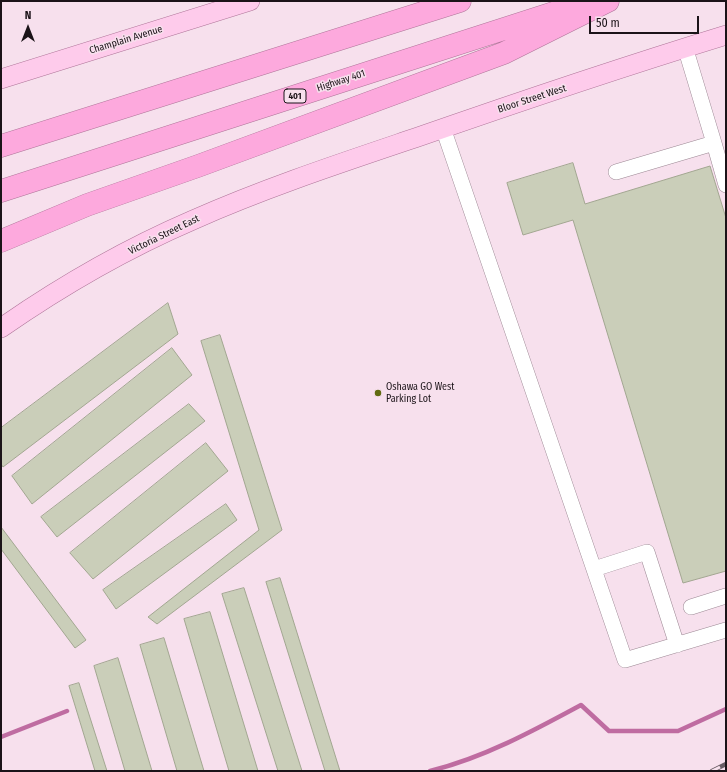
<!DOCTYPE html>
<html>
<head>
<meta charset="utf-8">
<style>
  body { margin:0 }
  #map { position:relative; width:727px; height:772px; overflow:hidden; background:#f7e0ed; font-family:"Fira Sans Condensed",sans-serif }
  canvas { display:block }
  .frame { position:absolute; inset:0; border:2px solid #1b1318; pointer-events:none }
  .north { position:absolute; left:8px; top:8px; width:40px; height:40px; -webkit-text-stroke:3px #f7e0ed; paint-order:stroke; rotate:0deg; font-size:11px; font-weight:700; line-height:16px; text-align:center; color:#1b1318 }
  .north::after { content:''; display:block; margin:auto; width:14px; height:18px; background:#1b1318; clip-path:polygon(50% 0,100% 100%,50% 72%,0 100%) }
  .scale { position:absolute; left:589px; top:16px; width:110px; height:18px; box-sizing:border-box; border:2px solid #1b1318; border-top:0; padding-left:5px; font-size:12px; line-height:14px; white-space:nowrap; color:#1b1318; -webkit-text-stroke:3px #f7e0ed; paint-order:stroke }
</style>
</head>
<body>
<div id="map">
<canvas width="727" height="772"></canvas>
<div class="frame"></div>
<div class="north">N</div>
<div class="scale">50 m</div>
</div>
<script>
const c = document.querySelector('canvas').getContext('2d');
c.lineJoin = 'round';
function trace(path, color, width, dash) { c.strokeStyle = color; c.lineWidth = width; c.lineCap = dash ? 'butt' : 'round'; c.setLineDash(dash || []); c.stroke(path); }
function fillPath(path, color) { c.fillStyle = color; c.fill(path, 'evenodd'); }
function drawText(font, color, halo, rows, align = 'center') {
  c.font = font + ' "Fira Sans Condensed",sans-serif'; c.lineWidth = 3; c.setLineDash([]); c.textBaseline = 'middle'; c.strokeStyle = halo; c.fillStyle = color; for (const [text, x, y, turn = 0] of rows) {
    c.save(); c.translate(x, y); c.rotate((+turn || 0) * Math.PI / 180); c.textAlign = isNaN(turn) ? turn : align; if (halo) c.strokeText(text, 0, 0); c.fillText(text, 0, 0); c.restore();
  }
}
const stream = new Path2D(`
  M 1,737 L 67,711
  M 430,771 C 483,758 533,731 581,705 L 609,731 L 678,731 L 726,709`);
const building = new Path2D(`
  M 573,163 L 585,204 L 710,166 L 726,218 L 726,571 L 683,583 L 573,220 L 523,235 L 507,183 Z
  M 168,303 L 178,334 L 3,467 L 1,464 L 1,428 Z
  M 220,335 L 282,530 L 157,624 L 148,617 L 259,530 L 201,341 Z
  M 172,348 L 192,375 L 32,504 L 12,476 Z
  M 189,404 L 205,421 L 57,537 L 41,517 Z
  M 206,443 L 228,471 L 93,579 L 70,553 Z
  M 226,504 L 237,520 L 116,609 L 103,590 Z
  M 1,527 L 86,640 L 75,648 L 1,549 Z
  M 280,578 L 340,771 L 325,771 L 266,582 Z
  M 244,588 L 302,771 L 278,771 L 222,594 Z
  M 210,612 L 258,771 L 229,771 L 184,619 Z
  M 164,638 L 204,771 L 177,771 L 140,645 Z
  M 118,658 L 152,771 L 125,771 L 94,666 Z
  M 79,683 L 107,771 L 95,771 L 69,686 Z`);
const minor = new Path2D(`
  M 443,128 L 625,660 L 726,630
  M 714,143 L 726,185
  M 616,172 L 714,143 L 685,47
  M 594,569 L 647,552 L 677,645
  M 691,607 L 726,596`);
const major = new Path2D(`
  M 1,79 L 250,1
  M 1,328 C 60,287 128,248 193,220 C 265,188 341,163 415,138 C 518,102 622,67 726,35`);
const highway = new Path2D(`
  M 1,146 L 460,1
  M 1,191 L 575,6
  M 1,241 L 87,205 L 198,166 L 504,53 L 608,1`);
const rail = new Path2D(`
  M 712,771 L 726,764`);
const markers = [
  [378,393,4,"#616b11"]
];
const shields = [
  [295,96,22]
];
const shieldNames = [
  ["401",295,96]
];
const streetNames = [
  ["Champlain Avenue",126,40,-17],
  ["Highway 401",341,81,-18],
  ["Bloor Street West",532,99,-18],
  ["Victoria Street East",164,235,-26]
];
const poiNames = [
  ["Oshawa GO West",386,387],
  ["Parking Lot",386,399]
];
trace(stream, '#bf6ca1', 4.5);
fillPath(building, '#caceb9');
trace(building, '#a2a691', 1);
trace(minor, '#9c8894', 16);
trace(major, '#ae7498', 20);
trace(highway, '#ae7498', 23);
trace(minor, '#fff', 15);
trace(major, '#fecbeb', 19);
trace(highway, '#fda9dd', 22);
trace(rail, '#695c64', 4.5);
trace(rail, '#f7e0ed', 3, [9]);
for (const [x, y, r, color] of markers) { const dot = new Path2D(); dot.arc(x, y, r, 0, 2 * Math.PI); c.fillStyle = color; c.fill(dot); trace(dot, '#f7e0ed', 1.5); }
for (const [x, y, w] of shields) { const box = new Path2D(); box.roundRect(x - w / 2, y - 7, w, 14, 3); c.fillStyle = '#f7e0ed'; c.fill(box); trace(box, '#1b1318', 1); }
drawText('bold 9px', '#1b1318', null, shieldNames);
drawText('10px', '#1b1318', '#f7e0ed', streetNames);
drawText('10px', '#1b1318', '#f7e0ed', poiNames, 'left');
</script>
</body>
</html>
